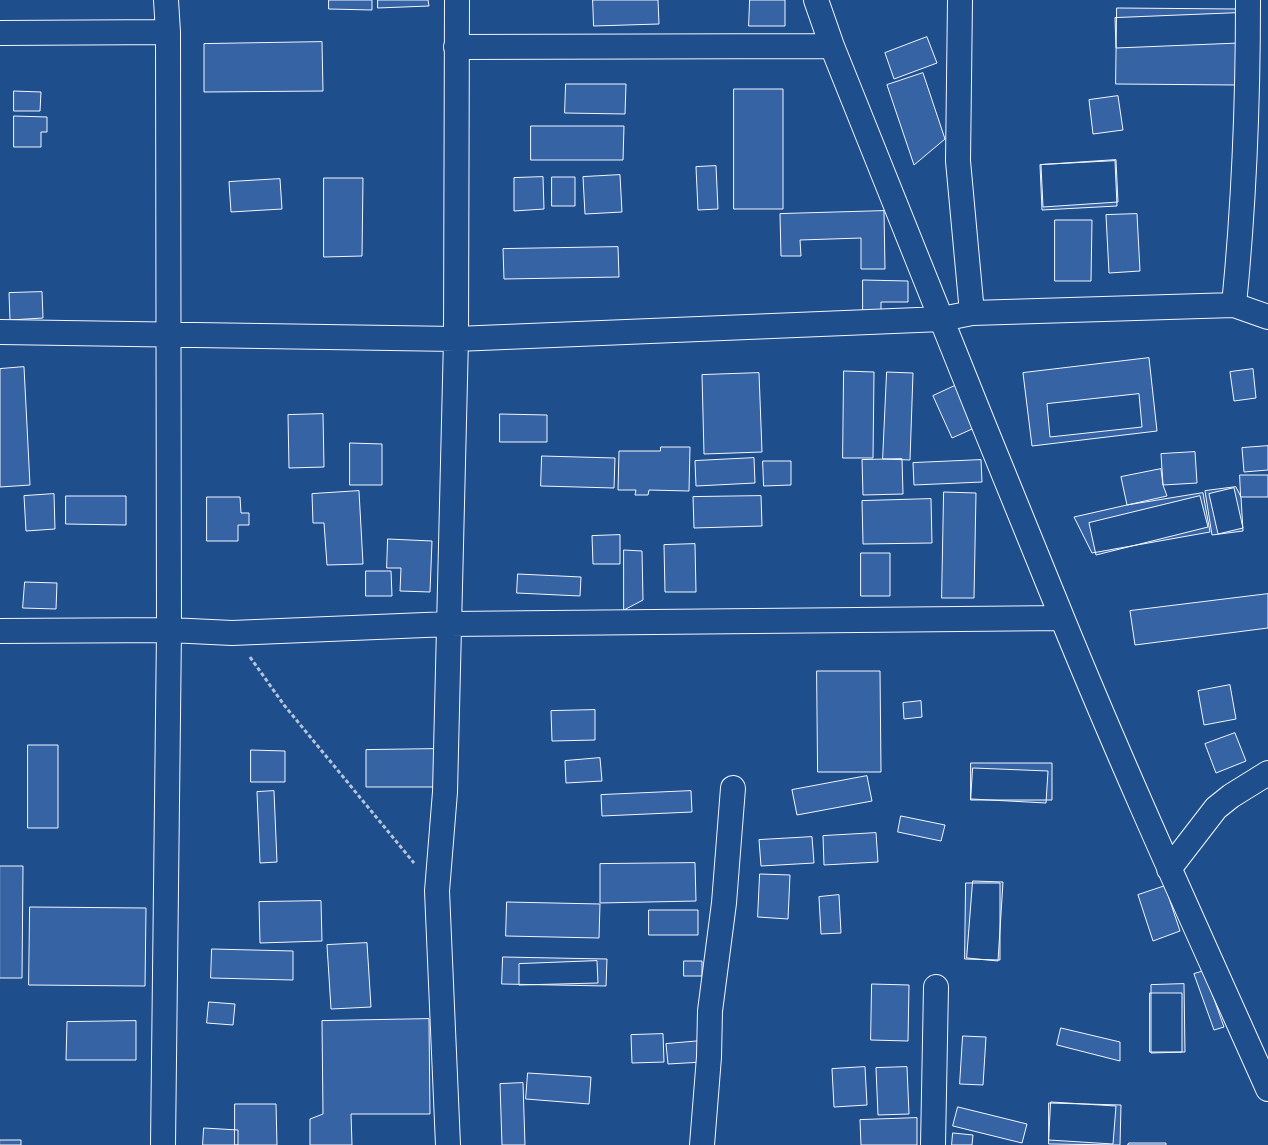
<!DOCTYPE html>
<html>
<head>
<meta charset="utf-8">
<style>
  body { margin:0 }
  canvas { display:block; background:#1f4e8c }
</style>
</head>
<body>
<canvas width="1268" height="1145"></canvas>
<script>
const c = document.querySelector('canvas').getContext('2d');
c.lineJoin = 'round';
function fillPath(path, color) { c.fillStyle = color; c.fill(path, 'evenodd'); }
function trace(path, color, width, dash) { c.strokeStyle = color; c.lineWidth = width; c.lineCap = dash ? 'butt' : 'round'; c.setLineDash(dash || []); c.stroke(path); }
const building = new Path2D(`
  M 329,0 L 372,0 L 372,10 L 329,9 Z
  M 378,0 L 428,0 L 429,6 L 378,8 Z
  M 593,0 L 658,0 L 659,24 L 594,26 Z
  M 750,0 L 785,0 L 785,26 L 749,26 Z
  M 1117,8 L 1238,9 L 1237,85 L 1116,84 Z
  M 1238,13 L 1239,43 L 1116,48 L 1115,18 Z
  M 927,37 L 937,63 L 894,79 L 885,53 Z
  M 322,42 L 323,91 L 204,92 L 204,44 Z
  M 923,73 L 945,139 L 914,165 L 887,85 Z
  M 566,84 L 626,84 L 625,114 L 565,113 Z
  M 734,89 L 783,89 L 783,209 L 734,209 Z
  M 14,91 L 41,92 L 40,111 L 14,111 Z
  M 1118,96 L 1123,130 L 1093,134 L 1089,100 Z
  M 14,116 L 47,117 L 47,132 L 41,132 L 41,147 L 14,147 Z
  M 531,126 L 624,126 L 623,160 L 531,160 Z
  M 1116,160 L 1118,202 L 1043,207 L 1041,165 Z
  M 1115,161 L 1117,206 L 1042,210 L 1040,165 Z
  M 716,166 L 718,209 L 698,210 L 696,167 Z
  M 620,175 L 622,212 L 585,214 L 583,177 Z
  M 543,177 L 544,209 L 514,211 L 514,178 Z
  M 552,177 L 575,177 L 575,206 L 552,206 Z
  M 324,178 L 363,178 L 362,256 L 324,257 Z
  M 280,179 L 282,209 L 231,212 L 229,182 Z
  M 884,211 L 885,269 L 861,269 L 861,238 L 800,240 L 801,256 L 781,256 L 780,214 Z
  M 1137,214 L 1140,271 L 1109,273 L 1106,215 Z
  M 1055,220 L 1092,220 L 1091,281 L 1055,281 Z
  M 618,247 L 619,277 L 504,279 L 503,249 Z
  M 863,280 L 908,281 L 908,302 L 881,302 L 881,317 L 863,317 Z
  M 42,292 L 43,318 L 10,320 L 9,293 Z
  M 1149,358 L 1157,431 L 1032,446 L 1023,373 Z
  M 24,367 L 30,485 L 0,487 L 0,369 Z
  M 1253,369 L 1256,398 L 1234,401 L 1230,372 Z
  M 844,371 L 874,372 L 873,458 L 843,458 Z
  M 887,372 L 913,373 L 910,460 L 883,459 Z
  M 759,373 L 762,452 L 704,454 L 702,375 Z
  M 961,383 L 981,425 L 952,438 L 933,396 Z
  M 1139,394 L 1142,427 L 1050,437 L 1047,404 Z
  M 323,414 L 324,467 L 289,468 L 288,415 Z
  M 500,414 L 547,415 L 547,442 L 500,442 Z
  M 350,443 L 382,444 L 382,485 L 350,485 Z
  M 1268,446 L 1268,470 L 1244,472 L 1242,448 Z
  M 661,447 L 690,447 L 689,491 L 649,490 L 648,495 L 635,495 L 636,490 L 618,490 L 619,451 L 660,451 Z
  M 1195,452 L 1197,483 L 1163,485 L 1161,454 Z
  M 542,456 L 615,458 L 614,488 L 541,486 Z
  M 754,458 L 755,483 L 696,486 L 695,461 Z
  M 902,459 L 903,494 L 863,495 L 862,460 Z
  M 981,460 L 982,482 L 914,485 L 913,463 Z
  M 763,461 L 791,461 L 791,485 L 764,486 Z
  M 1161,469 L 1163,485 L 1167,496 L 1127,505 L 1121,477 Z
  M 1240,475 L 1268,475 L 1268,497 L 1241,497 Z
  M 1236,487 L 1241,497 L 1243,531 L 1212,535 L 1205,491 Z
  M 1234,488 L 1243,528 L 1218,534 L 1209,494 Z
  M 359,491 L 363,564 L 327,565 L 324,523 L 313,523 L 312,494 Z
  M 944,492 L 976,493 L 974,598 L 942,598 Z
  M 1203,493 L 1210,532 L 1092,553 L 1074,517 L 1127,505 Z
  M 54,494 L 55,529 L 26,531 L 24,496 Z
  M 66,496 L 126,496 L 126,525 L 66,524 Z
  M 761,496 L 762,526 L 694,528 L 693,497 Z
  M 1200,496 L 1208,527 L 1096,555 L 1089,523 Z
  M 207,497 L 240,497 L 241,513 L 249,513 L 249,525 L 238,525 L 238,541 L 207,541 Z
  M 931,499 L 932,543 L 863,544 L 862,501 Z
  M 620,535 L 620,564 L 593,564 L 592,536 Z
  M 388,539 L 432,541 L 430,592 L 400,591 L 401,568 L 387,568 Z
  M 695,544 L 696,592 L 665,592 L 664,545 Z
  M 624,550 L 642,551 L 643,600 L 624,610 Z
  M 861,553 L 890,553 L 890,596 L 861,596 Z
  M 366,571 L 391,571 L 392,596 L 366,596 Z
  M 518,574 L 581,577 L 580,596 L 517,593 Z
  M 25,582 L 57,583 L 56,609 L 23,608 Z
  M 1268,594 L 1268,628 L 1135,645 L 1130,611 Z
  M 817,671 L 880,671 L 881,772 L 818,772 Z
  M 1230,685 L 1236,719 L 1204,725 L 1198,691 Z
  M 921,701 L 922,717 L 904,719 L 903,703 Z
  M 595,710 L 595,740 L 552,741 L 551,711 Z
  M 1235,733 L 1246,761 L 1216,773 L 1205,744 Z
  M 28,745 L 58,745 L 58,828 L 28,828 Z
  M 437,749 L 437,787 L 366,787 L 366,750 Z
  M 251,750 L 285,751 L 285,782 L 251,782 Z
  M 600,758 L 602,781 L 566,783 L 565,761 Z
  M 971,763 L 1052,763 L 1052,800 L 971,800 Z
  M 973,768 L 1048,771 L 1046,803 L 971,799 Z
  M 867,776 L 872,801 L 797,815 L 792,790 Z
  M 274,791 L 277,862 L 260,863 L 257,792 Z
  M 691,791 L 692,812 L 602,816 L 601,795 Z
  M 901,816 L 945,825 L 941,841 L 898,832 Z
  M 876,833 L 878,862 L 824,865 L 823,836 Z
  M 812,837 L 814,863 L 761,866 L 759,840 Z
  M 695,863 L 696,901 L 600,903 L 600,864 Z
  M 0,866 L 23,866 L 22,978 L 0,978 Z
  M 760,874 L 790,875 L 788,919 L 758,917 Z
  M 973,881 L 1003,882 L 998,961 L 967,958 Z
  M 966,883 L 1000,883 L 1000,960 L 965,959 Z
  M 1165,886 L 1180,931 L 1153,941 L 1138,895 Z
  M 839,895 L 841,933 L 821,934 L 819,897 Z
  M 321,901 L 322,941 L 260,943 L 259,902 Z
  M 507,902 L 600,904 L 599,938 L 506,936 Z
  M 30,907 L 146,908 L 145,986 L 29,985 Z
  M 649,910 L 698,910 L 698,935 L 649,935 Z
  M 367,943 L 371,1007 L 331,1009 L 327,945 Z
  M 212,949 L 293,951 L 293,980 L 211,978 Z
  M 503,957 L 607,959 L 606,986 L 502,984 Z
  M 597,961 L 598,983 L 519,985 L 519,964 Z
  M 684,961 L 702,961 L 702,976 L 684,976 Z
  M 1204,971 L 1224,1027 L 1214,1030 L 1194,974 Z
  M 872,984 L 909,985 L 908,1041 L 871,1040 Z
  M 1184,984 L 1185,1052 L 1151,1053 L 1151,985 Z
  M 1150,993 L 1182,993 L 1182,1052 L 1150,1052 Z
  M 209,1002 L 235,1004 L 233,1025 L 207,1023 Z
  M 429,1019 L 430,1114 L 351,1114 L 352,1145 L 310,1145 L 310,1119 L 323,1114 L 322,1021 Z
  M 136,1021 L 136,1060 L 66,1060 L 67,1022 Z
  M 1061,1028 L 1120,1042 L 1120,1061 L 1057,1045 Z
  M 663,1034 L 664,1062 L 632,1063 L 631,1035 Z
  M 963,1036 L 986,1037 L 983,1085 L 960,1084 Z
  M 701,1041 L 703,1062 L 668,1064 L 666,1044 Z
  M 865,1067 L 867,1105 L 834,1107 L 832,1069 Z
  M 907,1067 L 909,1114 L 878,1115 L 876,1068 Z
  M 528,1073 L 591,1077 L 589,1104 L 526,1099 Z
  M 523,1083 L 525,1145 L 502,1145 L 500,1084 Z
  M 1051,1102 L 1116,1106 L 1113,1144 L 1049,1140 Z
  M 1049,1103 L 1121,1105 L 1120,1145 L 1049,1144 Z
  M 235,1104 L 276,1104 L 277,1145 L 235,1145 Z
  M 958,1107 L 1027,1124 L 1022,1143 L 953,1126 Z
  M 917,1118 L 917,1145 L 861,1145 L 860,1120 Z
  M 204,1128 L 238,1130 L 238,1145 L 203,1145 Z
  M 953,1133 L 973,1135 L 972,1145 L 952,1145 Z
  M 0,1140 L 21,1140 L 21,1145 L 0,1145 Z
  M 1129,1143 L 1166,1143 L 1166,1145 L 1128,1145 Z`);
const path = new Path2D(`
  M 250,657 L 284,705 L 414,863`);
const street = new Path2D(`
  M 816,0 L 832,46 C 909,236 983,426 1061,615 C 1126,775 1198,932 1268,1089
  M 960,0 L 958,161 L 972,313
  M 0,33 L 168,32
  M 456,47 L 832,46
  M 1234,305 C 1244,204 1248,102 1248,0
  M 0,332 L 456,339 L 942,319 L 972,313 L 1234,305 L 1268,317
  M 0,631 L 169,630 L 232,633 L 449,624 L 1062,618
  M 1169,869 L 1216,808 L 1231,796 L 1268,773
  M 163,1145 L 169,630 L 168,32 L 166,0
  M 448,1145 L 437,891 L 445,792 L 456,339 L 457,0
  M 702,1145 L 709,1057 L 710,1011 L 724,903 L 733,788
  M 933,1145 L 936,987`);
fillPath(building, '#3563a3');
trace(building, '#f2f6ff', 1);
trace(street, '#f2f6ff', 26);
trace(path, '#b3c4dc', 3, [4, 2.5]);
trace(street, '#1f4e8c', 24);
</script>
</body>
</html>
